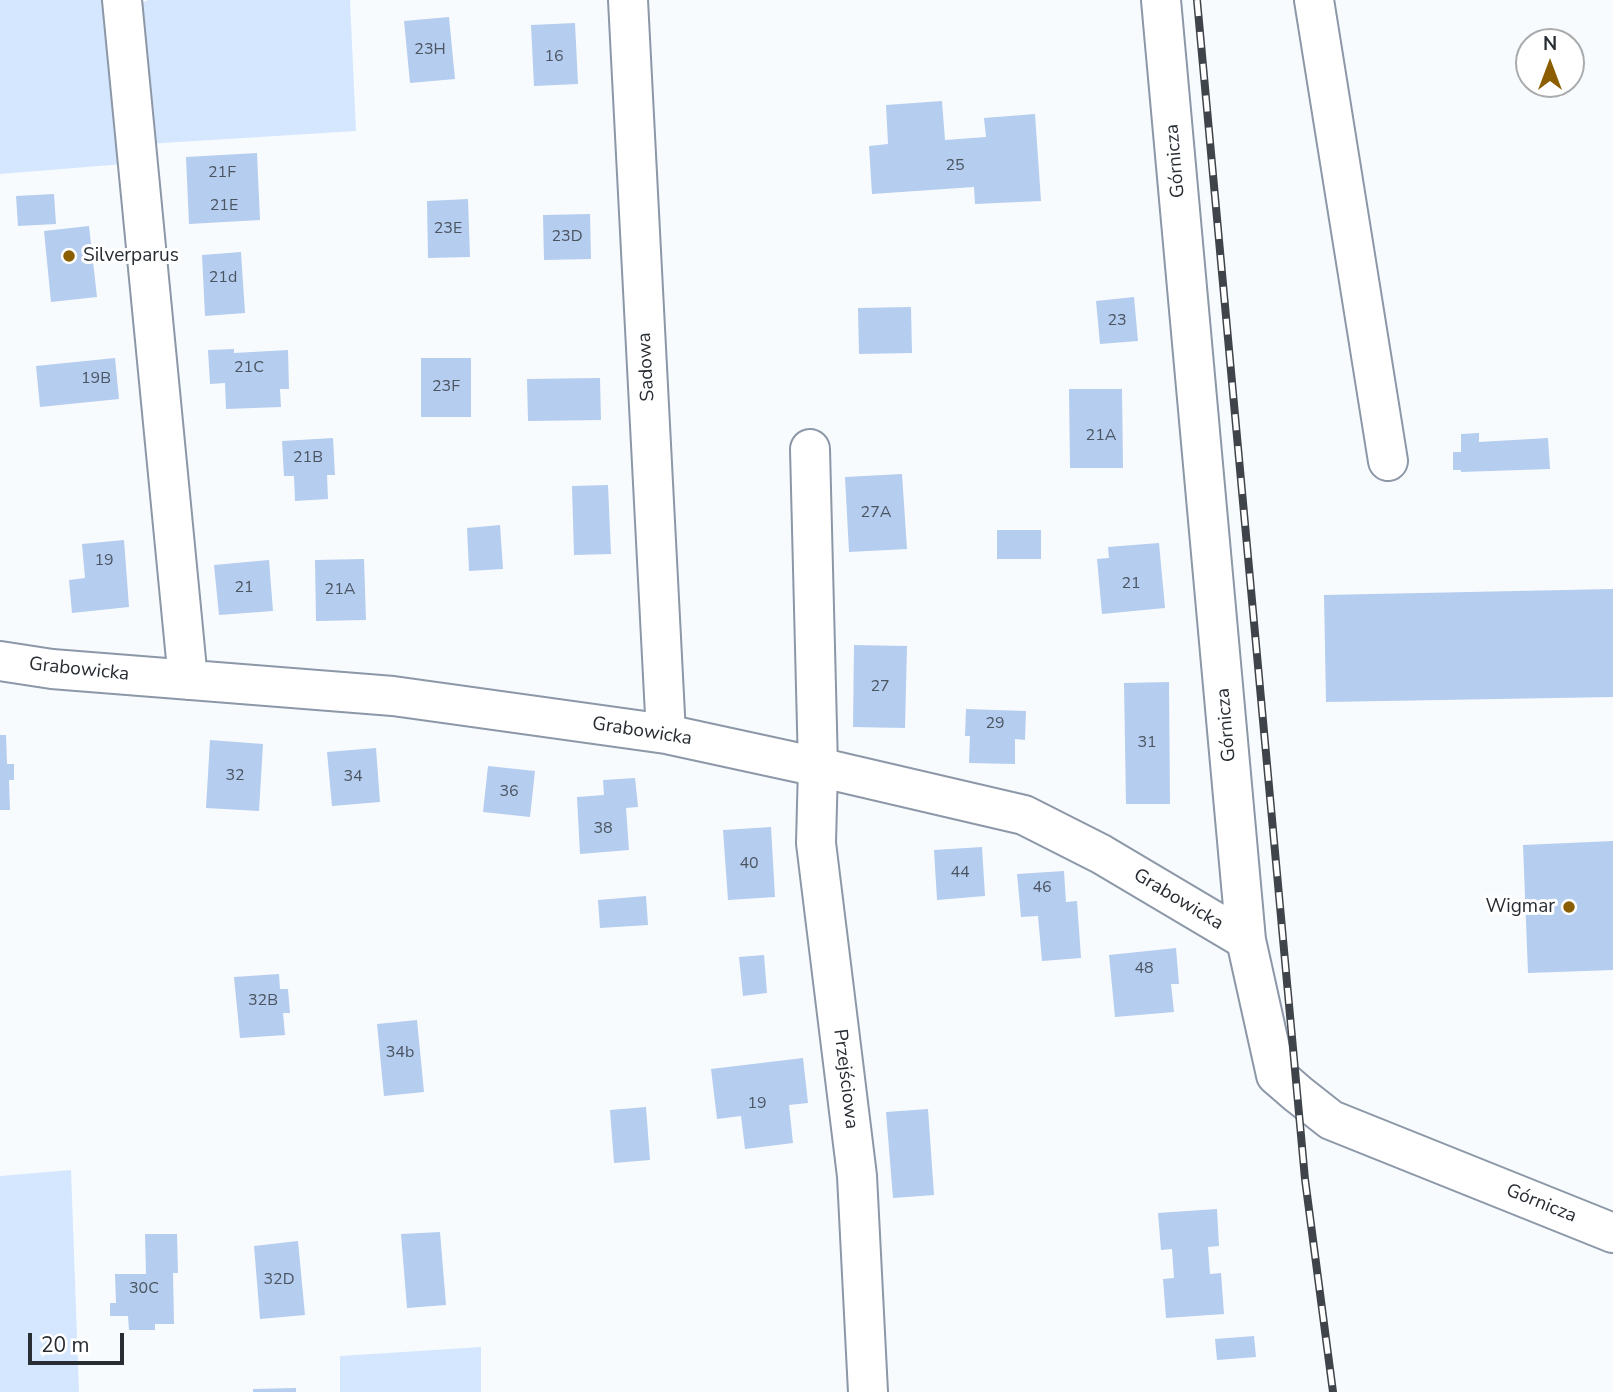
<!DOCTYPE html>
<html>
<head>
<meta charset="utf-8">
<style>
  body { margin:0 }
  #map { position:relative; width:1613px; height:1392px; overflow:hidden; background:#f8fbfe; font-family:"Nunito Sans",sans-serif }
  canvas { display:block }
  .north { position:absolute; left:1515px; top:28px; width:70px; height:70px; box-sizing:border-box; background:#fff; border:2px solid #a9abad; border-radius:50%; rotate:0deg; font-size:19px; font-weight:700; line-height:28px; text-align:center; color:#282d33 }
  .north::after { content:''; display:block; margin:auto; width:24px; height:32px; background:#8a5e01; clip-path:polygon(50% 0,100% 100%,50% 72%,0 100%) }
  .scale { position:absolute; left:28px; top:1333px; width:96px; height:32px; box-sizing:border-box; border:4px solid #282d33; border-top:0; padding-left:9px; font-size:21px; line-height:24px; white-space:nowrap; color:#282d33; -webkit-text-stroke:5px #fff; paint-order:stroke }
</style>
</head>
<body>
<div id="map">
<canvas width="1613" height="1392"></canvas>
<div class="north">N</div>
<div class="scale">20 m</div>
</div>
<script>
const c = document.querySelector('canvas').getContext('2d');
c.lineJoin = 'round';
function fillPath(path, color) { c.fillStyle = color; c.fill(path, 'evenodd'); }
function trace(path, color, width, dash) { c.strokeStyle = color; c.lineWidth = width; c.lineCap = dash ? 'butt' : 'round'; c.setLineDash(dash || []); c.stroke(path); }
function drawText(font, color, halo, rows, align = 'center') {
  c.font = font + ' "Nunito Sans",sans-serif'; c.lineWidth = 6; c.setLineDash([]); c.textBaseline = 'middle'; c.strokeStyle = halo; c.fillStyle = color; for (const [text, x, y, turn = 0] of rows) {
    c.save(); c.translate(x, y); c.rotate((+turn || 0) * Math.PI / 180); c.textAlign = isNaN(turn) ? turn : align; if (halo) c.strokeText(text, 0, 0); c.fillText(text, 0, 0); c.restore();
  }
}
const green = new Path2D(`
  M 0,0 L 101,0 L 110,6 L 124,164 L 0,174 Z
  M 148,0 L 350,0 L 356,131 L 147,144 L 135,6 Z
  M 71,1170 L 79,1392 L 0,1392 L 0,1176 Z
  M 481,1347 L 481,1392 L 340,1392 L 340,1356 Z`);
const building = new Path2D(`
  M 449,17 L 455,79 L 410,83 L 404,21 Z
  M 575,23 L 578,84 L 534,86 L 531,25 Z
  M 942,101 L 945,140 L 986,137 L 984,118 L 1035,114 L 1041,201 L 975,204 L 974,187 L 872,194 L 869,146 L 888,144 L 886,105 Z
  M 257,153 L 260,220 L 189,224 L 186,157 Z
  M 54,194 L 56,224 L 18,226 L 16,196 Z
  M 468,199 L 470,257 L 428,258 L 427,201 Z
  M 590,214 L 591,259 L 544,260 L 543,215 Z
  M 89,226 L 97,297 L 51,302 L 44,231 Z
  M 241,252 L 245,313 L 205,316 L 202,255 Z
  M 1134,297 L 1138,341 L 1100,344 L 1096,301 Z
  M 911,307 L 912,353 L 859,354 L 858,308 Z
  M 234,349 L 234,353 L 288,350 L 289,389 L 280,389 L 281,407 L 226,409 L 225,383 L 210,384 L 208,350 Z
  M 115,358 L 119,399 L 40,407 L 36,366 Z
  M 421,358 L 471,358 L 471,417 L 421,417 Z
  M 600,378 L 601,420 L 528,421 L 527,379 Z
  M 1069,389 L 1122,389 L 1123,468 L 1070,468 Z
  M 1479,433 L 1479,442 L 1548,438 L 1550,469 L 1461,472 L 1461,470 L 1453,470 L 1453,452 L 1461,452 L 1461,434 Z
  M 333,438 L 335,475 L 327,475 L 328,499 L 295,501 L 294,476 L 284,476 L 282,441 Z
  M 902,474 L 907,549 L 849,552 L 845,477 Z
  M 608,485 L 611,554 L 574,555 L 572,486 Z
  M 500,525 L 503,569 L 469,571 L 467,528 Z
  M 997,530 L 1041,530 L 1041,559 L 997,559 Z
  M 124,540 L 129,607 L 72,613 L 69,580 L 85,578 L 82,544 Z
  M 1159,543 L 1165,608 L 1102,614 L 1097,559 L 1109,558 L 1108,547 Z
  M 364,559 L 366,620 L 316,621 L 315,560 Z
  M 269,560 L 273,611 L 219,615 L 214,565 Z
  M 1613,589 L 1613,697 L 1326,702 L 1324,595 Z
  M 854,645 L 907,646 L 905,728 L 853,727 Z
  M 1169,682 L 1170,804 L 1126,804 L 1124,683 Z
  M 966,709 L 1026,711 L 1025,740 L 1015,739 L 1015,764 L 969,763 L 970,736 L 965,736 Z
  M 0,735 L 6,735 L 7,764 L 14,764 L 14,780 L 9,780 L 10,810 L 0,810 Z
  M 210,740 L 263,744 L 259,811 L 206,808 Z
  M 376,748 L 380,802 L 332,806 L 327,752 Z
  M 488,766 L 535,771 L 530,817 L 483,812 Z
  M 635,778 L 638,807 L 626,808 L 629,850 L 580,854 L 577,797 L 604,795 L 603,780 Z
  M 771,827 L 775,897 L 728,900 L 723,830 Z
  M 1613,841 L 1613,970 L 1528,973 L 1523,845 Z
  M 982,847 L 985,896 L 937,900 L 934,850 Z
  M 1064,871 L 1066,902 L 1077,901 L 1081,958 L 1042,961 L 1038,916 L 1021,917 L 1017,874 Z
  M 646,896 L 648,925 L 600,928 L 598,900 Z
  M 1176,948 L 1179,984 L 1171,984 L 1174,1012 L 1115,1017 L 1109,955 Z
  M 764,955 L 767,993 L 743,996 L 739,957 Z
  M 279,974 L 280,989 L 288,989 L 290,1013 L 283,1013 L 285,1035 L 240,1038 L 234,977 Z
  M 417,1020 L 424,1092 L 384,1096 L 377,1024 Z
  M 803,1058 L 808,1103 L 789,1105 L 793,1143 L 745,1149 L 741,1116 L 717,1119 L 711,1069 Z
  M 646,1107 L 650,1160 L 614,1163 L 610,1110 Z
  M 928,1109 L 934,1195 L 893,1198 L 886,1112 Z
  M 1217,1209 L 1219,1246 L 1208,1247 L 1210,1274 L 1221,1273 L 1224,1314 L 1166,1318 L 1163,1279 L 1174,1278 L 1172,1249 L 1161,1250 L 1158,1213 Z
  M 440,1232 L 446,1305 L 407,1308 L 401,1234 Z
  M 145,1234 L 177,1234 L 178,1273 L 173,1273 L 174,1324 L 155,1324 L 155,1330 L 129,1330 L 128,1316 L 110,1316 L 110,1303 L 116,1303 L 115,1274 L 146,1274 Z
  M 298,1241 L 305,1315 L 260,1319 L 254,1246 Z
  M 1254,1336 L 1256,1357 L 1217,1360 L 1215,1339 Z
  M 296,1388 L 296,1392 L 253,1392 L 253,1389 Z`);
const minor = new Path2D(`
  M 122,0 L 188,680
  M 628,0 L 666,734
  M 1161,0 L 1246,940 L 1276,1075 L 1298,1094 L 1331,1120 L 1613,1233
  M 1314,0 L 1388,461
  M 810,449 L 818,767 L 816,843 L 857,1176 L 868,1392
  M 0,661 L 52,669 L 393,696 L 666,734 L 818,767 L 1024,815 L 1101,854 L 1246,940`);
const rail = new Path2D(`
  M 1197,0 L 1305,1179 L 1333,1392`);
const markers = [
  [69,256,7,"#8a5e01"],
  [1569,907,7,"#8a5e01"]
];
const numberNames = [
  ["23H",430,50],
  ["16",554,57],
  ["25",955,166],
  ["21F",222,173],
  ["21E",224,206],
  ["23E",448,229],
  ["23D",567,237],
  ["21d",223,278],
  ["23",1117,321],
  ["21C",249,368],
  ["19B",96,379],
  ["23F",446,387],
  ["21A",1101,436],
  ["21B",308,458],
  ["27A",876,513],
  ["19",104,561],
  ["21",1131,584],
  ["21",244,588],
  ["21A",340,590],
  ["27",880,687],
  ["29",995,724],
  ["31",1147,743],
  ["32",235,776],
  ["34",353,777],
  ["36",509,792],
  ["38",603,829],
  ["40",749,864],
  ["44",960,873],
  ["46",1042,888],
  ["48",1144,969],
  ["32B",263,1001],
  ["34b",400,1053],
  ["19",757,1104],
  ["32D",279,1280],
  ["30C",144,1289]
];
const streetNames = [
  ["Górnicza",1176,161,-95],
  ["Sadowa",647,367,-93],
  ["Grabowicka",79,670,6],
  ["Górnicza",1227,725,-95],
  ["Grabowicka",642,732,9],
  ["Grabowicka",1178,900,31],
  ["Przejściowa",845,1079,83],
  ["Górnicza",1541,1204,22]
];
const poiNames = [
  ["Silverparus",83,256],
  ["Wigmar",1555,907,"right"]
];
fillPath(green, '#d5e7fe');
fillPath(building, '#b5cdef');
trace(minor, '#8c97a7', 42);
trace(minor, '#fff', 38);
trace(rail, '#3f444a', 8);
trace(rail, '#fff', 5, [16]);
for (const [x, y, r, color] of markers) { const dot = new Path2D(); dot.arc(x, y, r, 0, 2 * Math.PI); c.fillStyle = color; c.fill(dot); trace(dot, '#fff', 2.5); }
drawText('16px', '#4b5562', null, numberNames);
drawText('19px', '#282d33', '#fff', streetNames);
drawText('19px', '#282d33', '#fff', poiNames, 'left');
</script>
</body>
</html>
